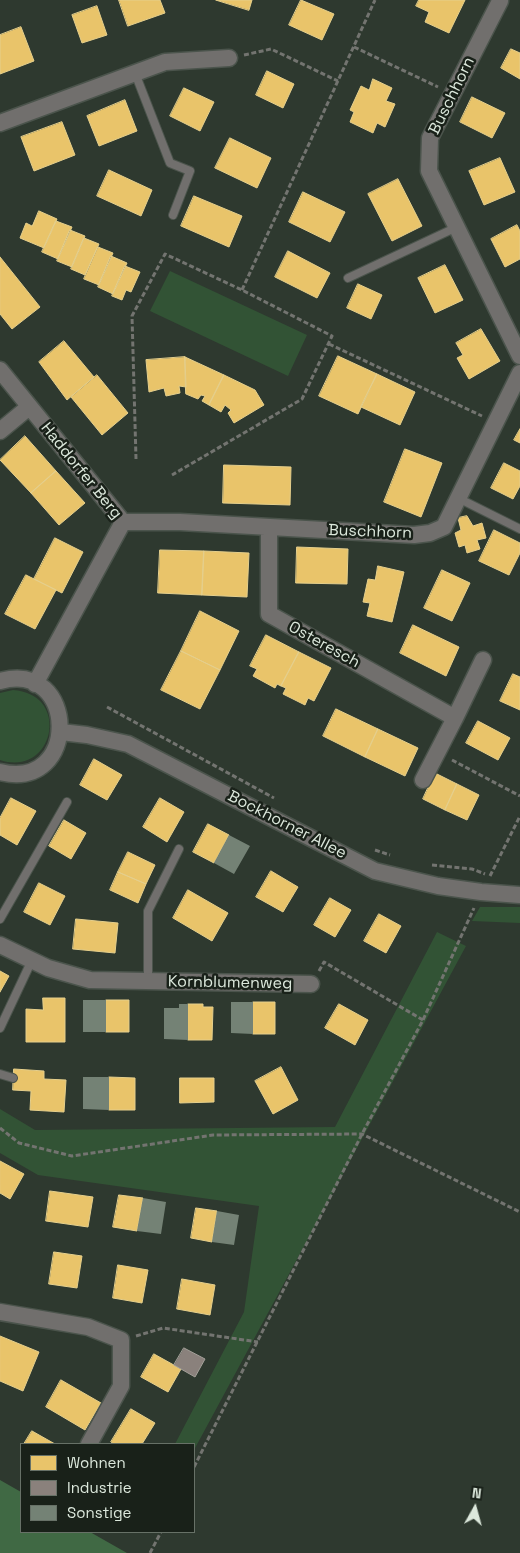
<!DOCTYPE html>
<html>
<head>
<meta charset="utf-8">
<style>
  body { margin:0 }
  #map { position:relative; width:520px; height:1553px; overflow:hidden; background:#2e392f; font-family:"Space Grotesk",sans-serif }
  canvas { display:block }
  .legend { position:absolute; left:20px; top:1443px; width:175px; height:90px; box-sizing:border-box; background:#192119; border:1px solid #677167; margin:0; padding:6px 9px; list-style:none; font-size:15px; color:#dce8dc }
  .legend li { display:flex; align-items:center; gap:10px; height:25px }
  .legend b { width:25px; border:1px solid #677167 }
  .north { position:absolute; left:450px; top:1483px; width:50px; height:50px; -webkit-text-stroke:4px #192119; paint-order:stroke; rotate:7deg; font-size:14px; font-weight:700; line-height:20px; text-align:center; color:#dce8dc }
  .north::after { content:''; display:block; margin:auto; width:18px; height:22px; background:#dce8dc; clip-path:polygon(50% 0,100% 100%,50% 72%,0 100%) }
</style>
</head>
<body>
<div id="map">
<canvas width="520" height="1553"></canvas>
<ul class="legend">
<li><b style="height:14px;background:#e9c46a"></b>Wohnen</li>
<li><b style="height:14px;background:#8a817c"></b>Industrie</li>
<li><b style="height:14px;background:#748275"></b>Sonstige</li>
</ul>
<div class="north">N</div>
</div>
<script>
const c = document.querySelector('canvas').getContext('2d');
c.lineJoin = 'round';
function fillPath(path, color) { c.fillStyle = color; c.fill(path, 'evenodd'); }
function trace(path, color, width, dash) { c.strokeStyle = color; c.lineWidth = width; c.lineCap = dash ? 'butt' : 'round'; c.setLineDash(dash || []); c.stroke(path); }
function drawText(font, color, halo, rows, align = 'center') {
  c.font = font + ' "Space Grotesk",sans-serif'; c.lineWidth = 5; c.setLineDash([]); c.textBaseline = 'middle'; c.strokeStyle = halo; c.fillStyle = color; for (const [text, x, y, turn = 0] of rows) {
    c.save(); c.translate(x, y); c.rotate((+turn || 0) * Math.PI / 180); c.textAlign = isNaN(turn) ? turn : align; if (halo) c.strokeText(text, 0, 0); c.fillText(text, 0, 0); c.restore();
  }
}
const green = new Path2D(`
  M 170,271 L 307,335 L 288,376 L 150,311 Z
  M 13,690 C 72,694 54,778 0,760 L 0,693 Z
  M 480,907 L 520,907 L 520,923 L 472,921 Z
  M 437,932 L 466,946 L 194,1450 L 194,1444 L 175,1444 L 244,1312 L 259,1206 L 38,1175 L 0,1153 L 0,1109 L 35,1130 L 335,1127 Z`);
const forest = new Path2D(`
  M 0,1480 L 21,1492 L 21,1532 L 90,1532 L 127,1553 L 0,1553 Z`);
const homes = new Path2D(`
  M 119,0 L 160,0 L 165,13 L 128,26 Z
  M 216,0 L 252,0 L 249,10 Z
  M 301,0 L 334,14 L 322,40 L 289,25 Z
  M 419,0 L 465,0 L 449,33 L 425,22 L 429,12 L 416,6 Z
  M 97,6 L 107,35 L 82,43 L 72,15 Z
  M 21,27 L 34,61 L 0,74 L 0,35 Z
  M 511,49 L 520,53 L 520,79 L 501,68 Z
  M 267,71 L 294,84 L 283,108 L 256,95 Z
  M 373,79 L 392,88 L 386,101 L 395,104 L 385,127 L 377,123 L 373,133 L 350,122 L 354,112 L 350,110 L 361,86 L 369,90 Z
  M 184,88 L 214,102 L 200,131 L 170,116 Z
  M 472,97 L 505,113 L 492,138 L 460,122 Z
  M 125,100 L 137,131 L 99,146 L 87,116 Z
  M 62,122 L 75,155 L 34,171 L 21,137 Z
  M 230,138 L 271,158 L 257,188 L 215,168 Z
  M 500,158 L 515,192 L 484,205 L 469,171 Z
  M 109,170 L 152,190 L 141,216 L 97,196 Z
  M 398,179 L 422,226 L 392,241 L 368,194 Z
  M 303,192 L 345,212 L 330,242 L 289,222 Z
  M 194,196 L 242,216 L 229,247 L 181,226 Z
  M 39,211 L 57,219 L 44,248 L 20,238 L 26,223 L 32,226 Z
  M 56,221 L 72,227 L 58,259 L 42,252 Z
  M 517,225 L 520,231 L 520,259 L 505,267 L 491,239 Z
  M 70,230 L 85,236 L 72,267 L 57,261 Z
  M 84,238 L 99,244 L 85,275 L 71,269 Z
  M 98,247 L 113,253 L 99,285 L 84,279 Z
  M 288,251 L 330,273 L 317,298 L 275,277 Z
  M 111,256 L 127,263 L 113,294 L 98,287 Z
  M 0,257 L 40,307 L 12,329 L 0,314 Z
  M 445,265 L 463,300 L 435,313 L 418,278 Z
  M 125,266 L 140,272 L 131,292 L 126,290 L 122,300 L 112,296 Z
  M 358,284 L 382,295 L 371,319 L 347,308 Z
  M 481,329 L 500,361 L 469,379 L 457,358 L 463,355 L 456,343 Z
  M 64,341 L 94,377 L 67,400 L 39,362 Z
  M 338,356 L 377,374 L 358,414 L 319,396 Z
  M 185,357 L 186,387 L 179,386 L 180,393 L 166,396 L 164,388 L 149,392 L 146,360 Z
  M 185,357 L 224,375 L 209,405 L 202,401 L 205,396 L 201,395 L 198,399 L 186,394 Z
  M 377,374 L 415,392 L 400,425 L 361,407 Z
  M 97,375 L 128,413 L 102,435 L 71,397 Z
  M 224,375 L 255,390 L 264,405 L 234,423 L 228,413 L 231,410 L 225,405 L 221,412 L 209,405 Z
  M 520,429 L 520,443 L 514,440 Z
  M 25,436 L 56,471 L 31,493 L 0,460 Z
  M 405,449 L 442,463 L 421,517 L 384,502 Z
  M 504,463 L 520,471 L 520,486 L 513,499 L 491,488 Z
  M 224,465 L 291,467 L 290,505 L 223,503 Z
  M 56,471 L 85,503 L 59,525 L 31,493 Z
  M 467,516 L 473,526 L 482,523 L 486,538 L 477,540 L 480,549 L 467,553 L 465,545 L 459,547 L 455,533 L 461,530 L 458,518 Z
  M 494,530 L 520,543 L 520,553 L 509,575 L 479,561 Z
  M 55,538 L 83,552 L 62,593 L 34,579 Z
  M 297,547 L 348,549 L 347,584 L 296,583 Z
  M 160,550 L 204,551 L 202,595 L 158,593 Z
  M 204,551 L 249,553 L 247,597 L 202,595 Z
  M 378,566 L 404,572 L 392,622 L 367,616 L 370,603 L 363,602 L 368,579 L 375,580 Z
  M 442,570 L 470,583 L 452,621 L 424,608 Z
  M 26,575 L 56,590 L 35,629 L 5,614 Z
  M 200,611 L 239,631 L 220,670 L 181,651 Z
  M 413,625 L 459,647 L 446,676 L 400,653 Z
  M 266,635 L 299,652 L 281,686 L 277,684 L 275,688 L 253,676 L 257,669 L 250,666 Z
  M 181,651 L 220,670 L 200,709 L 161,690 Z
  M 299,652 L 331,668 L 314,701 L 308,698 L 305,705 L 283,694 L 286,688 L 281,686 Z
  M 513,674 L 520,677 L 520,710 L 500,701 Z
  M 336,709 L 378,729 L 365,757 L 323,736 Z
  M 478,721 L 510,738 L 498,760 L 466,743 Z
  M 378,729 L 418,748 L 405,776 L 365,757 Z
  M 94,759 L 122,775 L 107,800 L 80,785 Z
  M 435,773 L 457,784 L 445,810 L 423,799 Z
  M 457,784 L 479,795 L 467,820 L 445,810 Z
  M 11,798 L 36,811 L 17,845 L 0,835 L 0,818 Z
  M 160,798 L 184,812 L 167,842 L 143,827 Z
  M 64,820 L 86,833 L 71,859 L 49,846 Z
  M 208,824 L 229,835 L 214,863 L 193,852 Z
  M 128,852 L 155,865 L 146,884 L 118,872 Z
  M 271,871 L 298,887 L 283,912 L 256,897 Z
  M 118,872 L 146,884 L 138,903 L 110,890 Z
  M 39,883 L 65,896 L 50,925 L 24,912 Z
  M 188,890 L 228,913 L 212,941 L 173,918 Z
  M 330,898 L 351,910 L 335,937 L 314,925 Z
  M 379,914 L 401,926 L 386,953 L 364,941 Z
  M 76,919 L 118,923 L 115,953 L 73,949 Z
  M 0,971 L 9,976 L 0,992 Z
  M 43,998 L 65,998 L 65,1042 L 26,1042 L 26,1009 L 43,1010 Z
  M 106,1000 L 129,1000 L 129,1032 L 106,1032 Z
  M 253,1002 L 275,1002 L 275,1034 L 253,1034 Z
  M 188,1004 L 203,1004 L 203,1007 L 213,1007 L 212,1040 L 188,1040 Z
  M 339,1004 L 368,1020 L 355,1045 L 325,1028 Z
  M 281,1067 L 298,1100 L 273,1114 L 255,1081 Z
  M 14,1069 L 44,1071 L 44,1079 L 66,1080 L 64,1112 L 30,1110 L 31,1091 L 13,1090 Z
  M 109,1077 L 135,1078 L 135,1110 L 109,1110 Z
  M 180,1078 L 214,1078 L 214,1102 L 180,1103 Z
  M 0,1161 L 24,1174 L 10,1199 L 0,1193 Z
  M 50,1191 L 93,1197 L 88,1227 L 46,1221 Z
  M 119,1195 L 143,1198 L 137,1231 L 113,1227 Z
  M 196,1208 L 217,1211 L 212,1242 L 191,1238 Z
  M 54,1252 L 82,1256 L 77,1288 L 49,1284 Z
  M 118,1265 L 148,1270 L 142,1303 L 113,1298 Z
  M 182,1279 L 215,1285 L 210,1315 L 177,1309 Z
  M 0,1336 L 39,1352 L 23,1391 L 0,1381 Z
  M 154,1354 L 181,1369 L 168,1392 L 141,1377 Z
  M 61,1380 L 101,1403 L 85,1430 L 46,1407 Z
  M 131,1409 L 155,1423 L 142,1444 L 114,1444 L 111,1442 Z
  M 32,1431 L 55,1444 L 24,1444 Z`);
const industry = new Path2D(`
  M 184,1348 L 205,1359 L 195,1377 L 174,1365 Z`);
const building = new Path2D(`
  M 229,835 L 250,846 L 234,874 L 214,863 Z
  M 83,1000 L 106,1000 L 106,1032 L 83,1032 Z
  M 231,1002 L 253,1002 L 253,1034 L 231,1033 Z
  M 179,1004 L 188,1004 L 188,1040 L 164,1039 L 164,1008 L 179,1008 Z
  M 83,1077 L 109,1077 L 109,1110 L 83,1109 Z
  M 143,1198 L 166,1202 L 161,1234 L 137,1231 Z
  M 217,1211 L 239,1215 L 234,1245 L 212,1242 Z`);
const path = new Path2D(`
  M 354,47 L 438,87
  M 244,55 L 271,49 L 338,81
  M 242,290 L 375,0
  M 329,344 L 482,416
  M 136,459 L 132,316 L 165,254 L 242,290 L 332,336 L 302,399 L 172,475
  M 107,707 L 274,798
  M 452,760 L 520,796
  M 375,850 L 390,855
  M 432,865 L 472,869 L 485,874
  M 490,876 L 520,816
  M 319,971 L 324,962 L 423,1020
  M 0,1128 L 19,1143 L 72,1156 L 213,1135 L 362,1134 L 520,1212
  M 136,1336 L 163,1328 L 258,1342
  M 194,1467 L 362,1134 L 423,1020 L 474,908
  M 150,1553 L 161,1532`);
const service = new Path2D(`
  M 135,73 L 170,163 L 190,171 L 173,215
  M 348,278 L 457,227
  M 458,498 L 520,529
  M 0,919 L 67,802
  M 148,981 L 148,911 L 179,849
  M 0,1028 L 32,960
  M 0,1074 L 13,1078`);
const minor = new Path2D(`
  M 500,1 L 430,138 L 429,171 L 520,356
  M 0,123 L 165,62 L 229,58
  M 0,370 L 123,522 L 35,684
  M 0,431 L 29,407
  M 123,522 L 180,522 L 414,535 L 430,533 L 444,527 L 520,373
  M 269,527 L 269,614 L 455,718 L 483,660
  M 0,681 C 78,659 81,792 0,772
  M 61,732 L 87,735 L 128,744 L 375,871 L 438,886 L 481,892 L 520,895
  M 423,780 L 455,718
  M 0,945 L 48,968 L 90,980 L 311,984
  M 0,1312 L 88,1327 L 121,1340 L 121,1386 L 89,1444`);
const streetNames = [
  ["Buschhorn",452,96,-64],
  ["Haddorfer Berg",81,471,51],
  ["Buschhorn",370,532,2],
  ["Osteresch",324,645,29],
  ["Bockhorner Allee",287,825,27],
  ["Kornblumenweg",230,983,1]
];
fillPath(green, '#325335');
fillPath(forest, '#406944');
fillPath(homes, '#e9c46a');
trace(homes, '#e5cf8c', 1);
fillPath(industry, '#8a817c');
trace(industry, '#a3a099', 1);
fillPath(building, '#748275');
trace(service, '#4b544c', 10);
trace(minor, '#4b544c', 19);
trace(path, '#737470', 3, [5, 2.5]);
trace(service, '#716f6d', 8);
trace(minor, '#716f6d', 16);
drawText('16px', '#dce8dc', '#192119', streetNames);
</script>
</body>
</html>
